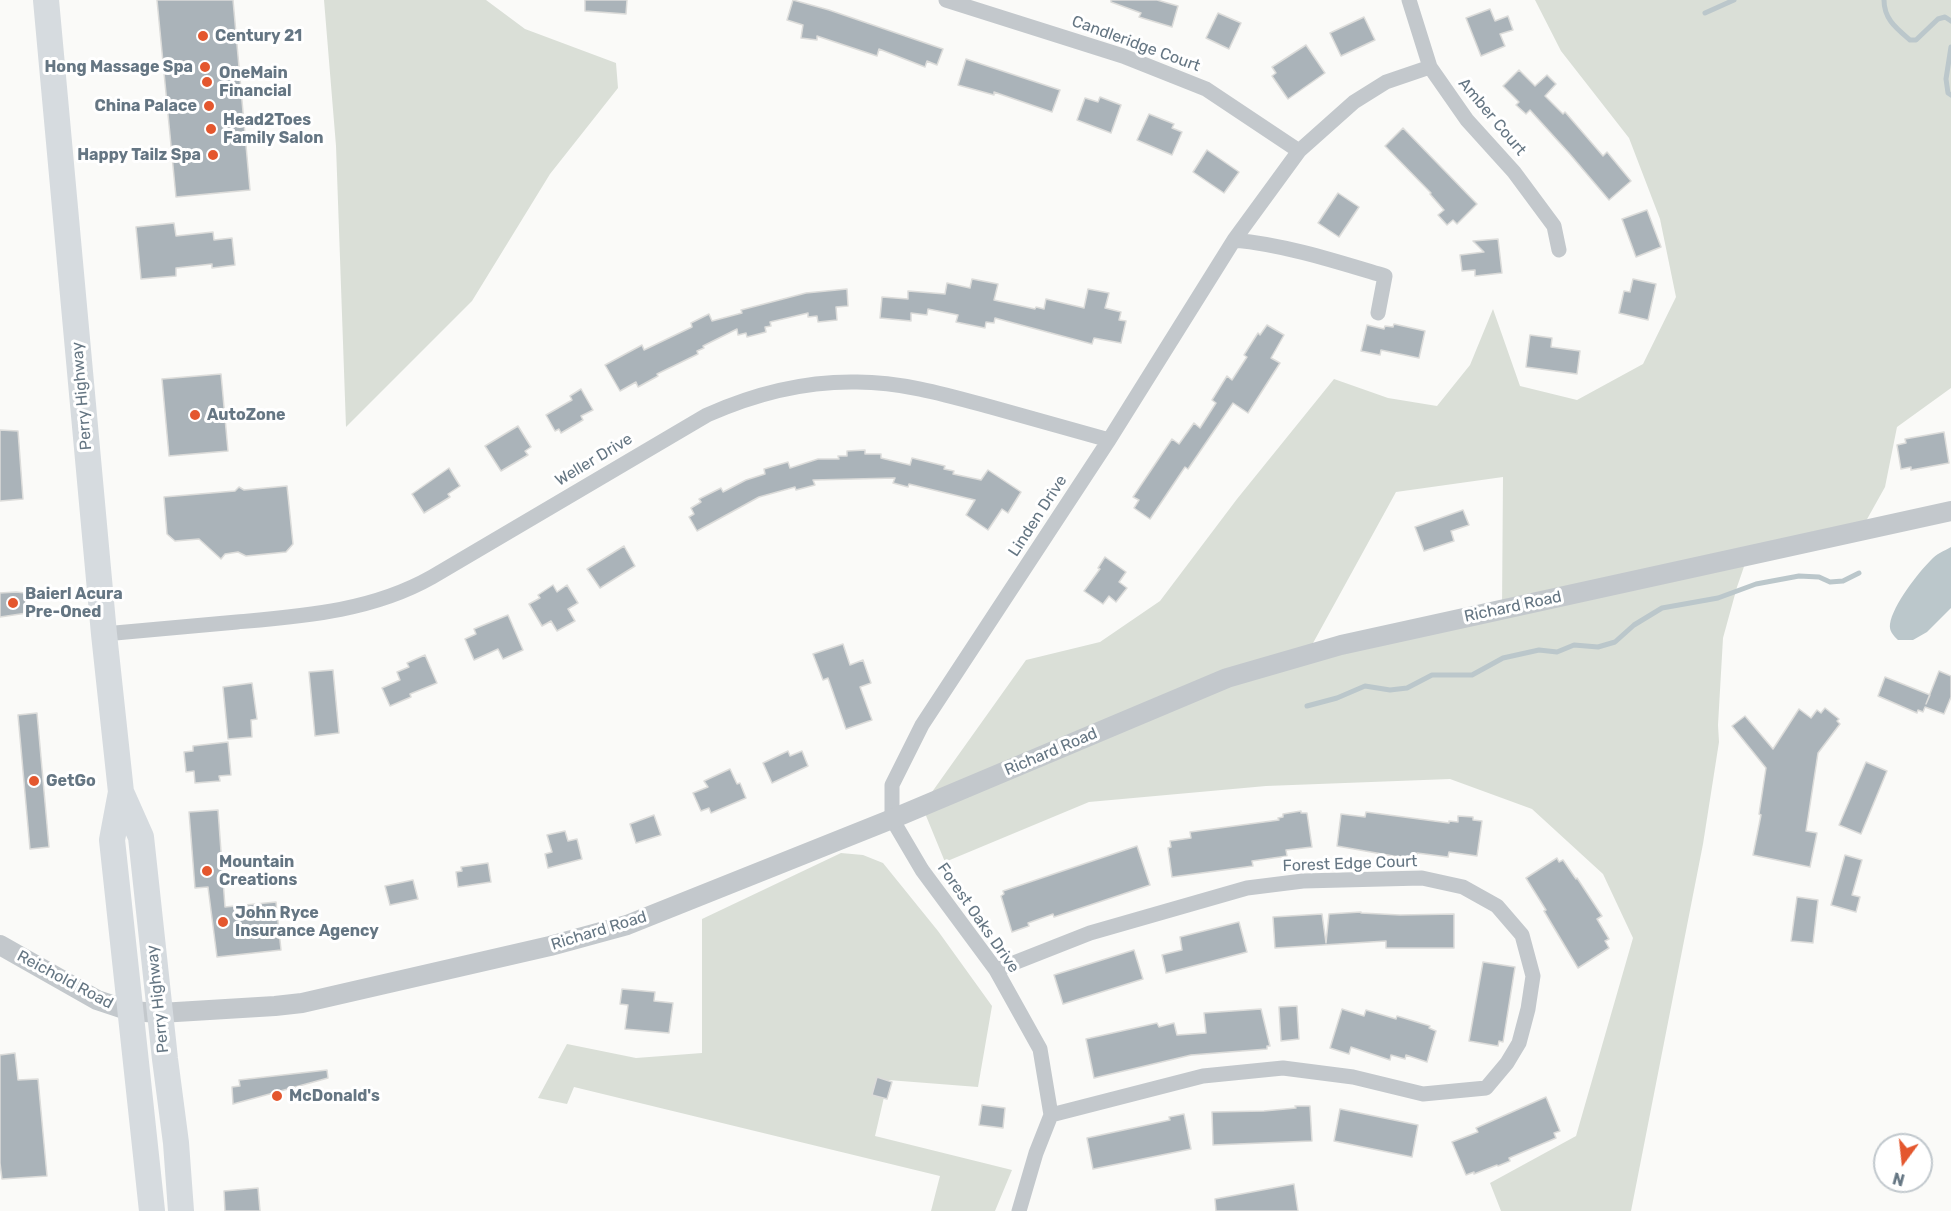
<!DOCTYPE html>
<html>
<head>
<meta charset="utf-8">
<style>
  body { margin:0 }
  #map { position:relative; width:1951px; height:1211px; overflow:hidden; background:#fafaf8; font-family:Rubik,sans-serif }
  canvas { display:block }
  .north { position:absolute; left:1873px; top:1133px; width:60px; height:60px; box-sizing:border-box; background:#fff; border:2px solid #c1c8cd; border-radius:50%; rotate:195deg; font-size:16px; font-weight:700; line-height:24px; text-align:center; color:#657683 }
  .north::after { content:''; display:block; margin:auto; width:21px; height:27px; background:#e4572e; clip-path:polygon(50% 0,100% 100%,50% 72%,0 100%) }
</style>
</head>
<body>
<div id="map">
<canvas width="1951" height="1211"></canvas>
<div class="north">N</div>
</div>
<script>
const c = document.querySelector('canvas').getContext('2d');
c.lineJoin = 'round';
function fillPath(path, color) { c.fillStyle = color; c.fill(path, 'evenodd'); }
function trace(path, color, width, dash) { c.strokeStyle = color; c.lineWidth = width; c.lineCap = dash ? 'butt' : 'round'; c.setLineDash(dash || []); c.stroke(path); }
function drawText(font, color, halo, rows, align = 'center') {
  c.font = font + ' Rubik,sans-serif'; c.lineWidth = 6; c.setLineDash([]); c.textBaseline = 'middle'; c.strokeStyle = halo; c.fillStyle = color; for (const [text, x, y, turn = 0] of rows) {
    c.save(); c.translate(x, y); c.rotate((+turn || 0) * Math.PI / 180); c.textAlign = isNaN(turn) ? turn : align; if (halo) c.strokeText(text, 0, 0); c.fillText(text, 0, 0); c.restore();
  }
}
const green = new Path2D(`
  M 324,0 L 486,0 L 525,29 L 616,63 L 618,88 L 550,174 L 472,301 L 346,427 L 336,146 Z
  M 1535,0 L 1951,0 L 1951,388 L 1897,427 L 1885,487 L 1861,530 L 1748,555 L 1737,587 L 1723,638 L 1718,725 L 1719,742 L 1703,844 L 1631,1211 L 1501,1211 L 1490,1183 L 1576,1136 L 1633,938 L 1603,874 L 1532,809 L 1450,779 L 1266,786 L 1089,802 L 945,862 L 922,806 L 1026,660 L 1100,642 L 1160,601 L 1237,499 L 1334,379 L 1388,398 L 1437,406 L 1470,365 L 1493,309 L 1520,386 L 1577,400 L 1643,364 L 1676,297 L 1660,219 L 1629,138 L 1561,51 ZM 1503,477 L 1502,609 L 1307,654 L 1396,492 Z
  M 841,853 L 863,855 L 883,863 L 938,931 L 992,1006 L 978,1087 L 888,1080 L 875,1136 L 1012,1170 L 995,1211 L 931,1211 L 940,1176 L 574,1087 L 567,1104 L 538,1098 L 567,1044 L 636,1058 L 702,1053 L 702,919 Z`);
const water = new Path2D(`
  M 1951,547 L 1951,608 L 1927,632 L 1913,640 L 1898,640 C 1893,635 1889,631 1890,624 C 1893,605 1918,573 1931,560 C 1936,554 1944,551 1951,547 Z`);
const stream = new Path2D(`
  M 1884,0 C 1884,19 1896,28 1910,40 L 1916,40 L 1938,19 L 1945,17 L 1951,21
  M 1705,13 L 1734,0
  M 1951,47 L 1946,79 L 1948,93 L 1951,95
  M 1307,706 L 1337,698 L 1365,686 L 1390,690 L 1407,688 L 1432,675 L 1472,675 L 1503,658 L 1539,650 L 1557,652 L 1574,645 L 1598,647 L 1615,642 L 1634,625 L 1662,608 L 1718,598 L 1756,584 L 1799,576 L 1819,577 L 1830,582 L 1843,581 L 1859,573`);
const building = new Path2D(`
  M 157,0 L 233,0 L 250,190 L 176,197 Z
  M 585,0 L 627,0 L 626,14 L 585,11 Z
  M 793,0 L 829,10 L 943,49 L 937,65 L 927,61 L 925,67 L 879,49 L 877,56 L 817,36 L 817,40 L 801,38 L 803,25 L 787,20 Z
  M 1111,0 L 1157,0 L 1178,6 L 1172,27 L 1139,17 L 1141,13 L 1111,2 Z
  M 1490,9 L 1495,21 L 1508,16 L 1513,30 L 1500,34 L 1505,46 L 1481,56 L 1466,18 Z
  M 1218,13 L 1241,23 L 1229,49 L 1206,38 Z
  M 1364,17 L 1375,40 L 1341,56 L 1330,33 Z
  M 1306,45 L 1325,73 L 1288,99 L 1272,76 L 1276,73 L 1272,67 Z
  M 966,59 L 1060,90 L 1052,112 L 994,92 L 994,95 L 958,85 Z
  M 1519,70 L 1535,86 L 1547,75 L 1556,84 L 1545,96 L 1563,114 L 1565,112 L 1603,156 L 1607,152 L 1631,181 L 1609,200 L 1569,153 L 1530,110 L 1526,114 L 1516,105 L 1519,102 L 1503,86 Z
  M 1100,97 L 1121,105 L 1111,133 L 1077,120 L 1085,98 L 1098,102 Z
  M 1149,114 L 1174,124 L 1172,128 L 1182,132 L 1172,155 L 1137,140 Z
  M 1403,128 L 1477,204 L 1457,224 L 1453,220 L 1447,225 L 1438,215 L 1444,210 L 1430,194 L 1431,193 L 1385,146 Z
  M 1207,150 L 1239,172 L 1224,193 L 1193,172 Z
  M 1338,193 L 1359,207 L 1339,237 L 1318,223 Z
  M 1647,210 L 1661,247 L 1636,257 L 1622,219 Z
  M 174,223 L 176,236 L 213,232 L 214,240 L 232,238 L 235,265 L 212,268 L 212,264 L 176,268 L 176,276 L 141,279 L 136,227 Z
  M 1498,239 L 1502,273 L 1475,276 L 1475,270 L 1462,271 L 1460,255 L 1484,252 L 1473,241 Z
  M 972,279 L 998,284 L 994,300 L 1035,309 L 1036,307 L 1044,309 L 1046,299 L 1084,308 L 1088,289 L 1109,293 L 1105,308 L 1121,312 L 1119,320 L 1126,321 L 1121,343 L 1094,338 L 1092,344 L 995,318 L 994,323 L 986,322 L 985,328 L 956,322 L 958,315 L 928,309 L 927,315 L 911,313 L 911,321 L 880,318 L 882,297 L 908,299 L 908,291 L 945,294 L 947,283 L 970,288 Z
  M 1633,279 L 1656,284 L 1648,320 L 1619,313 L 1624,291 L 1630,292 Z
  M 847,289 L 848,306 L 836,307 L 837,320 L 818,322 L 817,316 L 808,317 L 808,313 L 770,322 L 771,326 L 765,327 L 766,332 L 747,337 L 746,333 L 738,335 L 737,329 L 703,346 L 704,348 L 697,351 L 698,354 L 657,374 L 658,376 L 638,387 L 636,382 L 620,391 L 605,365 L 642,345 L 644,350 L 692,327 L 691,323 L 709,314 L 712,321 L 742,313 L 741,310 L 806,293 Z
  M 1394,324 L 1425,331 L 1419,358 L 1381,350 L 1380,355 L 1361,351 L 1367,325 L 1384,329 L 1385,326 L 1393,327 Z
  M 1267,325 L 1284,335 L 1271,358 L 1280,363 L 1248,413 L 1233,403 L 1188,469 L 1185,467 L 1150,519 L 1134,508 L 1139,500 L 1133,497 L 1172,439 L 1179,444 L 1194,423 L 1200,428 L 1216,403 L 1212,400 L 1227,376 L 1232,380 L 1247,357 L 1244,355 L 1258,333 L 1260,335 Z
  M 1530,335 L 1552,338 L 1551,347 L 1580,351 L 1577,374 L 1526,367 Z
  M 221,374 L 228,451 L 169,456 L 162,379 Z
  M 581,389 L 593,410 L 581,416 L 583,420 L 561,433 L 559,429 L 555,431 L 546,415 L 572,400 L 570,396 Z
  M 518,426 L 531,447 L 525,451 L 528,455 L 501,471 L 485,446 Z
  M 0,430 L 18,431 L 23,499 L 0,501 Z
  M 1944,432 L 1949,463 L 1911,470 L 1911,467 L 1901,469 L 1897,445 L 1906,443 L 1905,439 Z
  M 865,450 L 865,454 L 881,454 L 881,458 L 910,465 L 912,458 L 945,466 L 944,469 L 954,471 L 953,474 L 981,480 L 988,470 L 1021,492 L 1008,513 L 1002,509 L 988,530 L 966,515 L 975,500 L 909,484 L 908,487 L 893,483 L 895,478 L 813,480 L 815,485 L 796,490 L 795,487 L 759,497 L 697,531 L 689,517 L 694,514 L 691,508 L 701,502 L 699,499 L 721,488 L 723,492 L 746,480 L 765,474 L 764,469 L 788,462 L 790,468 L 818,459 L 839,459 L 838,456 L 847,456 L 847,451 Z
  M 449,468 L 460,486 L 448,494 L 450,497 L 424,513 L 412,494 Z
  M 287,486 L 293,544 L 286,552 L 246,556 L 238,552 L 225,554 L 221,559 L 199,539 L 175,541 L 167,534 L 164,497 L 235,491 L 239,487 L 244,490 Z
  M 1463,510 L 1469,525 L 1451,531 L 1454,541 L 1424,551 L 1415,527 Z
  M 624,546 L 635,566 L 600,588 L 587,569 Z
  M 1105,557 L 1126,572 L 1119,582 L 1127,588 L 1116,602 L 1109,596 L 1103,604 L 1084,591 L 1100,569 L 1098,568 Z
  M 553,585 L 557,592 L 567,585 L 578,603 L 568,609 L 575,621 L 557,631 L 551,621 L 542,626 L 529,604 L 540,598 L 538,595 Z
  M 16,592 L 25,593 L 27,613 L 0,617 L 0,593 Z
  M 508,615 L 523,650 L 503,659 L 498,649 L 474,660 L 465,639 L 476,634 L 474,629 Z
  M 843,644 L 850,665 L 863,660 L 871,683 L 860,687 L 872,720 L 846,729 L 828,678 L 823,680 L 813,654 Z
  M 425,655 L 437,683 L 410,694 L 411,697 L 390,706 L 382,688 L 400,680 L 397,672 L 409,667 L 407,663 Z
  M 333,670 L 339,733 L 315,736 L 309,672 Z
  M 1939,671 L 1951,676 L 1951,697 L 1944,714 L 1925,707 L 1923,712 L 1918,710 L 1917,713 L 1878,696 L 1885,677 L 1930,695 L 1926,704 Z
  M 252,683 L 257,719 L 251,720 L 252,737 L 228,739 L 223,687 Z
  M 1825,708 L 1839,719 L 1837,721 L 1840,724 L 1818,753 L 1806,831 L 1817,833 L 1810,867 L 1753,855 L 1761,815 L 1759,814 L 1766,768 L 1732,726 L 1745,716 L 1773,749 L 1799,709 L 1811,718 L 1817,710 L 1821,713 Z
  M 37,713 L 49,847 L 30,849 L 18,715 Z
  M 228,742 L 231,775 L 219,776 L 220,781 L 195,783 L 194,771 L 186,772 L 184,752 L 193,751 L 193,746 Z
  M 788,751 L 790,756 L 802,751 L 808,766 L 772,783 L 763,763 Z
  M 1866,762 L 1887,771 L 1861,834 L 1839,825 Z
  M 730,769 L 737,784 L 740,783 L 746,798 L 711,813 L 709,808 L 701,811 L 693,793 L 708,787 L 704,781 Z
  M 218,810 L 225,907 L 276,902 L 281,950 L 217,957 L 208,887 L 195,888 L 189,812 Z
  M 1301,811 L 1301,813 L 1307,813 L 1312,847 L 1286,850 L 1287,856 L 1252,861 L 1253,866 L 1172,877 L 1168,848 L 1171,847 L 1170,841 L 1191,838 L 1190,832 L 1279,820 L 1278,818 L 1283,817 L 1283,814 Z
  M 1366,812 L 1449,823 L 1449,821 L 1458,822 L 1458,816 L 1473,817 L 1473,820 L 1482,821 L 1477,856 L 1449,852 L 1448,857 L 1417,853 L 1416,860 L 1337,846 L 1341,814 L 1365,817 Z
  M 654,815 L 661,835 L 636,843 L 630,824 Z
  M 565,831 L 568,841 L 577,839 L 582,859 L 548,868 L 545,854 L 552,852 L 547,835 Z
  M 1137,846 L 1150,885 L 1054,917 L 1053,914 L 1028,923 L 1029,926 L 1012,932 L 1001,896 L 1004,894 L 1003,891 Z
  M 1845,855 L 1862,860 L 1852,895 L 1860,897 L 1856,912 L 1831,905 Z
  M 1557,858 L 1559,862 L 1563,860 L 1576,879 L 1577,878 L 1602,916 L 1597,919 L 1609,939 L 1605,941 L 1609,948 L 1578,968 L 1544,911 L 1546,910 L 1526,878 Z
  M 488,863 L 491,882 L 458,887 L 456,872 L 462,871 L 461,867 Z
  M 413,880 L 418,899 L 390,905 L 385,886 Z
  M 1797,897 L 1818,900 L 1813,943 L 1791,941 Z
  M 1361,912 L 1361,913 L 1400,915 L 1454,914 L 1454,948 L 1386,948 L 1386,941 L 1275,948 L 1273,917 L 1322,914 L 1326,943 L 1329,914 Z
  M 1239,922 L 1247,952 L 1166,973 L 1162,955 L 1182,950 L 1180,937 Z
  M 1134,950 L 1143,979 L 1063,1004 L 1054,975 Z
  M 1483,962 L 1515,967 L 1503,1042 L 1499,1041 L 1498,1046 L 1469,1041 Z
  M 622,989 L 655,992 L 654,1001 L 673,1003 L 669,1033 L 625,1029 L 628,1005 L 620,1004 Z
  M 1297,1006 L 1299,1039 L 1281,1041 L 1279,1007 Z
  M 1261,1009 L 1270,1046 L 1267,1046 L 1267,1049 L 1191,1055 L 1094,1078 L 1086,1039 L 1157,1023 L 1159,1027 L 1174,1023 L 1177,1035 L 1206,1033 L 1204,1013 Z
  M 1342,1009 L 1364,1016 L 1366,1010 L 1396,1019 L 1397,1016 L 1430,1026 L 1429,1028 L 1436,1031 L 1427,1062 L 1406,1055 L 1405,1059 L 1391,1055 L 1390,1060 L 1351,1047 L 1349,1054 L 1330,1048 Z
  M 15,1053 L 18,1080 L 38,1079 L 47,1176 L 2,1179 L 0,1163 L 0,1055 Z
  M 327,1070 L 328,1078 L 233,1104 L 232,1087 L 240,1086 L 239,1080 Z
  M 877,1077 L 892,1082 L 887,1099 L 872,1095 Z
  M 1546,1097 L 1560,1131 L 1554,1133 L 1556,1138 L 1509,1158 L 1510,1161 L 1498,1166 L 1497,1165 L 1474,1174 L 1474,1172 L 1466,1175 L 1452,1142 L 1478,1132 L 1476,1128 Z
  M 982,1105 L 1005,1108 L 1003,1128 L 979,1125 Z
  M 1295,1106 L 1310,1106 L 1312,1141 L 1213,1145 L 1212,1112 L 1264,1111 L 1296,1108 Z
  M 1340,1109 L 1418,1125 L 1412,1157 L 1334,1141 Z
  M 1184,1114 L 1191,1149 L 1093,1169 L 1087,1138 L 1170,1120 L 1169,1117 Z
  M 1294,1184 L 1298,1211 L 1216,1211 L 1215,1199 Z
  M 258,1188 L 260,1211 L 225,1211 L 224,1191 Z`);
const minor = new Path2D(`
  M 946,0 L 1123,56 L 1206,89 L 1299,151
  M 1409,0 L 1430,67 L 1467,120 L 1514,172 L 1554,226 L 1559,250
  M 1234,240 L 1299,151 L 1354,102 L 1386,82 L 1430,67
  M 104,634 C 149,630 193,626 237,622 C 304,616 372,611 432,577 L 707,415 C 754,394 805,381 857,382 C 903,382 947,395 991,407 C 1030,418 1070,429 1109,440
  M 996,970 L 1090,933 L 1247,888 L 1303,881 L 1422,878 L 1463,887 L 1497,906 L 1522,935 L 1533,976 L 1528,1009 L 1519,1043 L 1507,1063 L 1486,1088 L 1423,1094 L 1353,1077 L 1283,1068 L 1203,1076 L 1051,1115
  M 1019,1211 L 1036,1153 L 1051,1115 L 1040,1049 L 996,970 L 922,870 L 892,819 L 892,785 L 922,725 L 1109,440 L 1234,240 C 1286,245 1335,261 1385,276 L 1378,313`);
const tertiary = new Path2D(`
  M 0,945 L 97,1000 L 130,1011 L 160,1013 L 275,1006 L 302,1003 L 550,946 L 627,925 L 892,819 L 1227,678 L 1341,645 L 1951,511`);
const trunk = new Path2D(`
  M 46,0 L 104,634 L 121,792 L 112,840 L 152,1211
  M 121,792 L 141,837 L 165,1059 L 176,1143 L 181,1211`);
const markers = [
  [203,36,6,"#e4572e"],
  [205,67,6,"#e4572e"],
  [207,82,6,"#e4572e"],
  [209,106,6,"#e4572e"],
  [211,129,6,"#e4572e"],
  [213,155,6,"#e4572e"],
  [195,415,6,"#e4572e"],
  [13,603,6,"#e4572e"],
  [34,781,6,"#e4572e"],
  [207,871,6,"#e4572e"],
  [223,922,6,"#e4572e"],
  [277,1096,6,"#e4572e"]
];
const poiNames = [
  ["Century 21",215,36],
  ["Hong Massage Spa",193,67,"right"],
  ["OneMain",219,73],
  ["Financial",219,91],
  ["China Palace",197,106,"right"],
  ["Head2Toes",223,120],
  ["Family Salon",223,138],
  ["Happy Tailz Spa",201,155,"right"],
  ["AutoZone",207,415],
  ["Baierl Acura",25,594],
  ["Pre-Oned",25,612],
  ["GetGo",46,781],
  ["Mountain",219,862],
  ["Creations",219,880],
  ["John Ryce",235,913],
  ["Insurance Agency",235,931],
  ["McDonald's",289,1096]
];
const streetNames = [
  ["Candleridge Court",1136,44,20],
  ["Amber Court",1492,117,50],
  ["Perry Highway",82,396,-95],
  ["Weller Drive",594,460,-31],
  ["Linden Drive",1038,516,-57],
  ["Richard Road",1513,607,-12],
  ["Richard Road",1051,752,-23],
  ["Forest Edge Court",1350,864,-2],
  ["Forest Oaks Drive",978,918,55],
  ["Richard Road",599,931,-17],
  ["Reichold Road",65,980,28],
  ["Perry Highway",158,999,-96]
];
fillPath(green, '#dadfd7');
fillPath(water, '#bbc7cb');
trace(stream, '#bbc7cb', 5);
fillPath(building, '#aab3b9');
trace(building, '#dcdcda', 1.5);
trace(minor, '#c3c8cc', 15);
trace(tertiary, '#c3c8cc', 20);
trace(trunk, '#d6dbdf', 26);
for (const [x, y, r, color] of markers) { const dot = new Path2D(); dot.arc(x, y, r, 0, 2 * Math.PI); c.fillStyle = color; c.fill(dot); trace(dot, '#fff', 2); }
drawText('bold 16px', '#657683', '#fff', poiNames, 'left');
drawText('16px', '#657683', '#fff', streetNames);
</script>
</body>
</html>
